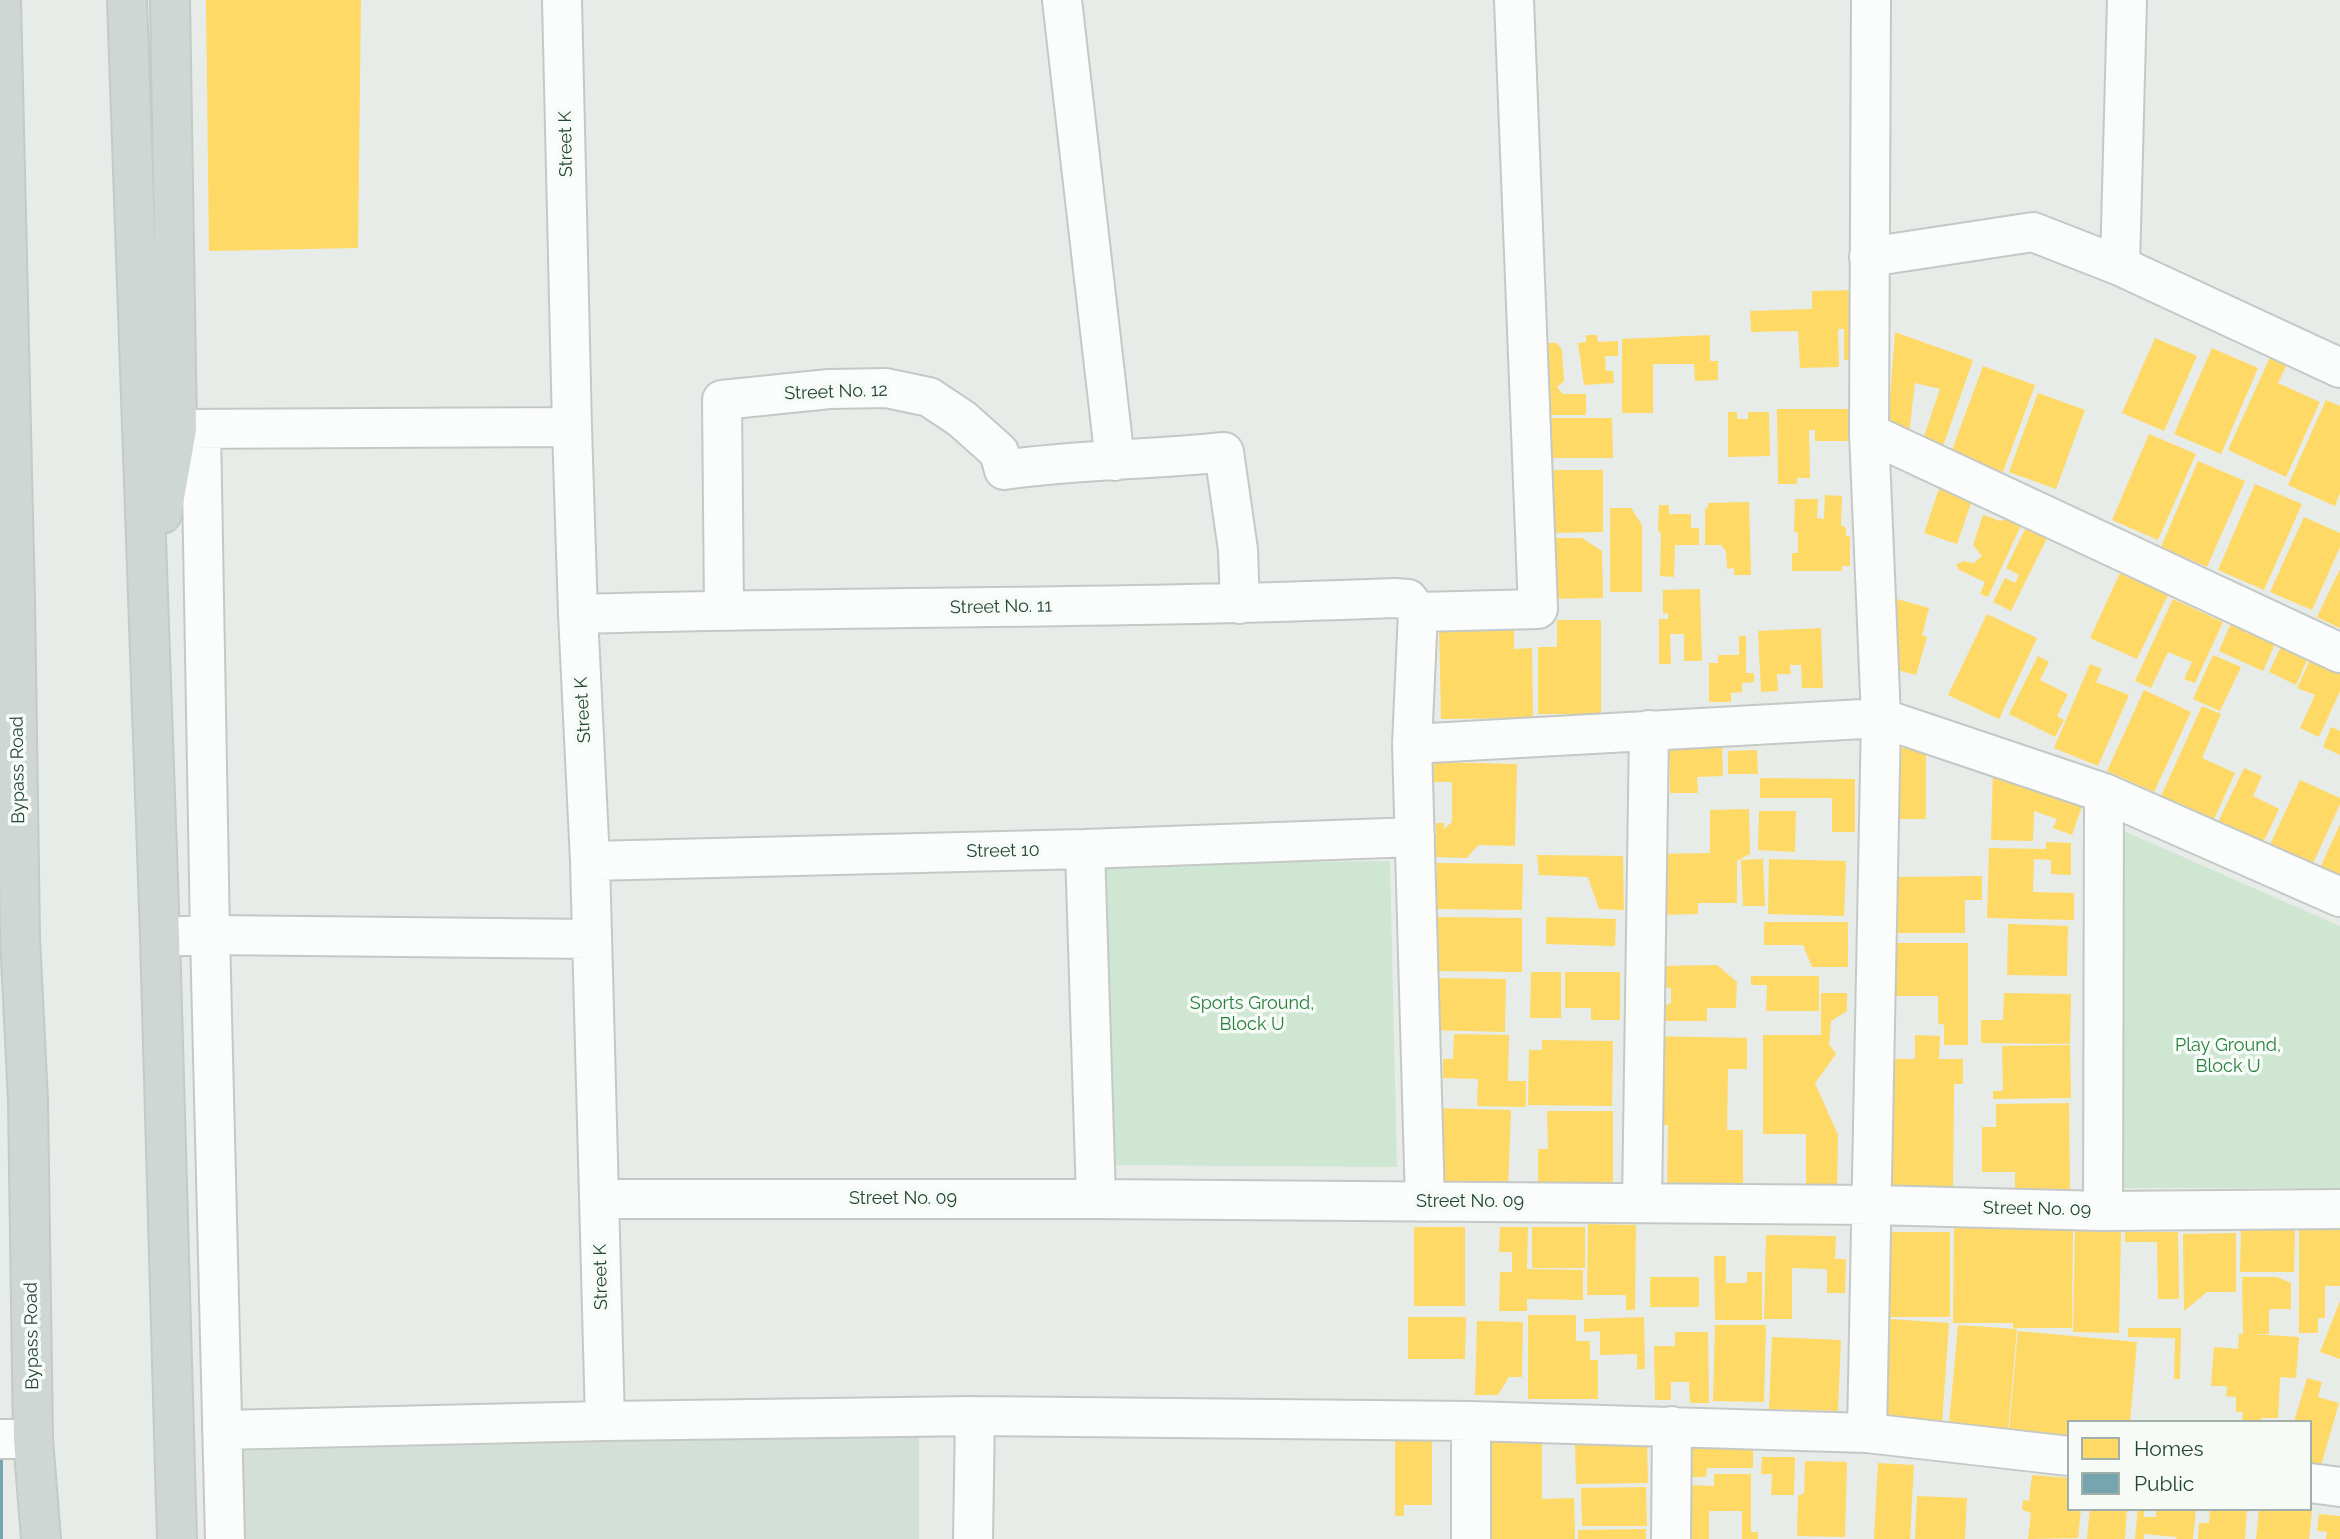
<!DOCTYPE html>
<html>
<head>
<meta charset="utf-8">
<style>
  body { margin:0 }
  #map { position:relative; width:2340px; height:1539px; overflow:hidden; background:#e7ece9; font-family:Raleway,sans-serif }
  canvas { display:block }
  .legend { position:absolute; left:2067px; top:1420px; width:245px; height:91px; box-sizing:border-box; background:#f6fbf7; border:2px solid #a1b1a9; margin:0; padding:9px 12px; list-style:none; font-size:21px; color:#224335 }
  .legend li { display:flex; align-items:center; gap:14px; height:35px }
  .legend b { width:35px; border:2px solid #a1b1a9 }
</style>
</head>
<body>
<div id="map">
<canvas width="2340" height="1539"></canvas>
<ul class="legend">
<li><b style="height:19px;background:#ffd966"></b>Homes</li>
<li><b style="height:19px;background:#76a5af"></b>Public</li>
</ul>
</div>
<script>
const c = document.querySelector('canvas').getContext('2d');
c.lineJoin = 'round';
function fillPath(path, color) { c.fillStyle = color; c.fill(path, 'evenodd'); }
function trace(path, color, width, dash) { c.strokeStyle = color; c.lineWidth = width; c.lineCap = dash ? 'butt' : 'round'; c.setLineDash(dash || []); c.stroke(path); }
function drawText(font, color, halo, rows, align = 'center') {
  c.font = font + ' Raleway,sans-serif'; c.lineWidth = 7; c.setLineDash([]); c.textBaseline = 'middle'; c.strokeStyle = halo; c.fillStyle = color; for (const [text, x, y, turn = 0] of rows) {
    c.save(); c.translate(x, y); c.rotate((+turn || 0) * Math.PI / 180); c.textAlign = isNaN(turn) ? turn : align; if (halo) c.strokeText(text, 0, 0); c.fillText(text, 0, 0); c.restore();
  }
}
const built = new Path2D(`
  M 919,1434 L 919,1539 L 225,1539 L 222,1451 Z`);
const green = new Path2D(`
  M 2117,828 L 2340,926 L 2340,1188 L 2116,1188 Z
  M 1390,861 L 1397,1167 L 1115,1165 L 1105,864 Z`);
const homes = new Path2D(`
  M 206,0 L 361,0 L 358,248 L 209,251 Z
  M 1854,290 L 1856,359 L 1844,360 L 1844,329 L 1838,329 L 1839,367 L 1800,368 L 1798,331 L 1751,332 L 1750,311 L 1812,309 L 1812,291 Z
  M 1895,332 L 1973,360 L 1942,449 L 1923,439 L 1940,389 L 1915,383 L 1909,434 L 1888,424 Z
  M 1586,335 L 1597,335 L 1598,342 L 1618,341 L 1618,356 L 1605,356 L 1606,371 L 1613,371 L 1614,383 L 1584,385 L 1578,343 L 1586,342 Z
  M 1710,335 L 1710,361 L 1718,361 L 1718,380 L 1695,381 L 1694,364 L 1653,364 L 1653,413 L 1622,413 L 1622,339 Z
  M 2155,338 L 2197,356 L 2164,431 L 2122,413 Z
  M 1536,343 L 1557,343 L 1562,350 L 1564,381 L 1557,387 L 1563,394 L 1586,394 L 1586,415 L 1541,415 Z
  M 2212,348 L 2258,368 L 2221,454 L 2174,434 Z
  M 2271,355 L 2288,362 L 2278,383 L 2320,402 L 2286,477 L 2228,450 Z
  M 1983,366 L 2035,385 L 2003,472 L 1951,453 Z
  M 2038,393 L 2085,410 L 2056,489 L 2009,472 Z
  M 2326,400 L 2340,406 L 2340,493 L 2335,506 L 2288,485 Z
  M 1777,409 L 1853,409 L 1853,441 L 1815,441 L 1815,430 L 1809,430 L 1810,478 L 1797,478 L 1797,484 L 1778,484 Z
  M 1728,412 L 1737,412 L 1737,419 L 1748,419 L 1748,412 L 1769,412 L 1770,456 L 1728,457 Z
  M 1542,418 L 1612,418 L 1613,458 L 1542,458 Z
  M 2149,434 L 2196,454 L 2158,540 L 2112,520 Z
  M 2198,461 L 2245,481 L 2207,567 L 2161,547 Z
  M 1545,470 L 1603,470 L 1603,532 L 1546,533 Z
  M 2255,484 L 2302,504 L 2264,590 L 2218,570 Z
  M 1939,489 L 1972,500 L 1957,544 L 1924,533 Z
  M 1825,495 L 1842,496 L 1841,525 L 1846,528 L 1846,536 L 1850,536 L 1850,566 L 1842,566 L 1842,571 L 1792,571 L 1792,553 L 1798,553 L 1798,533 L 1794,531 L 1795,499 L 1818,499 L 1817,518 L 1824,519 Z
  M 1749,502 L 1751,575 L 1734,575 L 1734,568 L 1727,569 L 1726,551 L 1721,545 L 1705,545 L 1705,509 L 1708,508 L 1708,503 Z
  M 1659,505 L 1669,505 L 1669,514 L 1691,514 L 1691,528 L 1699,528 L 1699,545 L 1675,545 L 1674,577 L 1660,576 L 1661,534 L 1658,530 Z
  M 1610,508 L 1631,508 L 1642,525 L 1642,592 L 1610,592 Z
  M 1983,515 L 2000,521 L 2010,517 L 2022,523 L 1988,597 L 1980,594 L 1985,582 L 1959,570 L 1956,565 L 1963,561 L 1974,563 L 1982,556 L 1973,545 Z
  M 2304,517 L 2340,533 L 2340,547 L 2312,610 L 2270,592 Z
  M 2029,521 L 2050,532 L 2011,611 L 1993,602 L 2005,578 L 2015,583 L 2019,575 L 2006,568 Z
  M 1545,538 L 1582,538 L 1602,551 L 1603,598 L 1546,599 Z
  M 2340,569 L 2340,628 L 2317,617 Z
  M 2120,573 L 2168,595 L 2137,659 L 2090,638 Z
  M 1700,589 L 1702,661 L 1684,661 L 1684,634 L 1670,634 L 1671,664 L 1659,664 L 1659,619 L 1668,619 L 1668,613 L 1663,614 L 1663,590 Z
  M 1897,599 L 1929,608 L 1922,635 L 1927,637 L 1916,675 L 1897,670 Z
  M 2173,599 L 2223,622 L 2195,683 L 2184,679 L 2192,662 L 2168,652 L 2151,688 L 2135,681 Z
  M 1987,614 L 2037,638 L 1999,719 L 1948,695 Z
  M 1514,620 L 1514,649 L 1532,648 L 1533,718 L 1441,719 L 1439,621 Z
  M 1557,620 L 1601,620 L 1601,714 L 1538,714 L 1538,647 L 1557,647 Z
  M 2231,623 L 2275,644 L 2263,671 L 2219,651 Z
  M 1821,628 L 1823,688 L 1802,688 L 1801,665 L 1790,665 L 1791,674 L 1777,674 L 1778,691 L 1761,692 L 1758,631 Z
  M 1739,636 L 1746,636 L 1746,673 L 1754,673 L 1754,682 L 1742,683 L 1742,692 L 1731,693 L 1731,702 L 1709,702 L 1709,663 L 1718,663 L 1718,655 L 1739,655 Z
  M 2282,644 L 2309,656 L 2296,685 L 2269,672 Z
  M 2213,655 L 2241,667 L 2220,711 L 2193,699 Z
  M 2038,656 L 2049,662 L 2040,680 L 2068,694 L 2057,716 L 2064,720 L 2055,737 L 2009,714 Z
  M 2311,658 L 2340,672 L 2340,691 L 2319,737 L 2300,728 L 2315,695 L 2297,688 Z
  M 2090,664 L 2102,669 L 2096,682 L 2129,695 L 2098,766 L 2054,748 Z
  M 2144,690 L 2191,712 L 2154,792 L 2107,771 Z
  M 2202,706 L 2221,714 L 2202,758 L 2235,773 L 2214,819 L 2161,796 Z
  M 2331,727 L 2340,731 L 2340,755 L 2323,747 Z
  M 1722,746 L 1723,776 L 1697,777 L 1698,793 L 1670,793 L 1669,748 Z
  M 1888,748 L 1926,748 L 1926,819 L 1888,819 Z
  M 1757,750 L 1758,774 L 1728,774 L 1728,751 Z
  M 1434,762 L 1517,764 L 1515,846 L 1478,845 L 1467,858 L 1436,857 L 1436,823 L 1444,823 L 1444,829 L 1452,822 L 1452,782 L 1433,782 Z
  M 1993,767 L 2084,800 L 2072,835 L 2053,828 L 2057,819 L 2034,811 L 2033,841 L 1991,840 Z
  M 2244,768 L 2262,776 L 2253,796 L 2279,809 L 2263,843 L 2218,822 Z
  M 1760,778 L 1855,779 L 1855,832 L 1832,832 L 1832,798 L 1760,798 Z
  M 2300,780 L 2340,798 L 2340,804 L 2311,868 L 2268,849 Z
  M 1749,809 L 1750,854 L 1737,861 L 1737,903 L 1698,903 L 1698,914 L 1657,915 L 1656,854 L 1710,853 L 1710,810 Z
  M 1759,811 L 1796,811 L 1795,852 L 1758,850 Z
  M 2340,824 L 2340,888 L 2316,877 Z
  M 2046,842 L 2071,843 L 2071,875 L 2051,874 L 2051,860 L 2034,859 L 2033,892 L 2074,893 L 2074,920 L 1987,918 L 1989,848 L 2046,849 Z
  M 1537,855 L 1623,856 L 1624,910 L 1599,909 L 1588,877 L 1539,875 Z
  M 1763,859 L 1765,906 L 1743,906 L 1741,860 Z
  M 1769,859 L 1846,861 L 1844,916 L 1768,914 Z
  M 1437,863 L 1523,864 L 1522,910 L 1436,909 Z
  M 1982,876 L 1982,900 L 1965,900 L 1965,933 L 1889,933 L 1889,877 Z
  M 1435,917 L 1522,918 L 1522,972 L 1434,971 Z
  M 1546,917 L 1616,919 L 1615,946 L 1546,944 Z
  M 1764,922 L 1848,922 L 1848,967 L 1812,967 L 1803,945 L 1764,945 Z
  M 2008,924 L 2068,926 L 2067,976 L 2007,975 Z
  M 1886,943 L 1968,943 L 1968,1045 L 1944,1045 L 1944,1025 L 1938,1023 L 1938,996 L 1886,996 Z
  M 1717,965 L 1737,982 L 1736,1008 L 1707,1008 L 1707,1021 L 1663,1021 L 1663,1006 L 1671,1003 L 1671,988 L 1661,988 L 1661,966 Z
  M 1531,972 L 1561,972 L 1561,1018 L 1530,1018 Z
  M 1565,972 L 1620,972 L 1620,1020 L 1591,1020 L 1591,1008 L 1565,1008 Z
  M 1751,976 L 1819,976 L 1819,1011 L 1766,1011 L 1767,985 L 1751,985 Z
  M 1430,978 L 1506,979 L 1505,1032 L 1429,1030 Z
  M 1821,993 L 1847,993 L 1847,1011 L 1831,1021 L 1829,1044 L 1836,1054 L 1815,1083 L 1838,1135 L 1837,1191 L 1806,1191 L 1806,1134 L 1763,1134 L 1763,1035 L 1821,1035 Z
  M 2004,993 L 2071,994 L 2070,1044 L 1981,1043 L 1981,1020 L 2003,1020 Z
  M 1454,1034 L 1509,1035 L 1508,1081 L 1526,1081 L 1526,1107 L 1477,1106 L 1478,1079 L 1443,1078 L 1443,1059 L 1453,1059 Z
  M 1915,1035 L 1940,1036 L 1939,1059 L 1963,1059 L 1963,1084 L 1954,1084 L 1953,1199 L 1882,1199 L 1882,1059 L 1915,1059 Z
  M 1653,1036 L 1747,1038 L 1747,1069 L 1728,1069 L 1727,1130 L 1743,1130 L 1743,1193 L 1667,1193 L 1668,1125 L 1656,1125 L 1657,1074 L 1663,1074 L 1663,1060 L 1652,1060 Z
  M 1542,1040 L 1613,1041 L 1612,1106 L 1528,1105 L 1529,1050 L 1542,1050 Z
  M 2070,1045 L 2071,1098 L 1993,1099 L 1993,1091 L 2003,1091 L 2002,1046 Z
  M 2069,1103 L 2070,1194 L 2015,1195 L 2015,1172 L 1982,1172 L 1982,1127 L 1996,1127 L 1996,1104 Z
  M 1433,1108 L 1511,1110 L 1508,1189 L 1430,1187 Z
  M 1547,1111 L 1613,1111 L 1613,1185 L 1538,1185 L 1538,1149 L 1548,1149 Z
  M 2299,1221 L 2340,1221 L 2340,1286 L 2325,1286 L 2325,1318 L 2318,1318 L 2318,1333 L 2299,1333 Z
  M 1954,1223 L 2073,1227 L 2072,1328 L 2013,1328 L 2013,1323 L 1953,1323 Z
  M 1588,1224 L 1636,1225 L 1635,1310 L 1626,1310 L 1626,1295 L 1587,1295 Z
  M 1414,1227 L 1465,1227 L 1465,1306 L 1414,1306 Z
  M 1500,1227 L 1528,1227 L 1527,1269 L 1583,1270 L 1583,1300 L 1527,1299 L 1527,1311 L 1499,1311 L 1500,1272 L 1512,1272 L 1512,1252 L 1499,1252 Z
  M 1532,1227 L 1585,1227 L 1585,1268 L 1532,1268 Z
  M 2241,1228 L 2295,1229 L 2294,1272 L 2240,1272 Z
  M 2075,1231 L 2121,1232 L 2119,1333 L 2073,1332 Z
  M 1888,1232 L 1950,1232 L 1950,1317 L 1888,1317 Z
  M 2125,1232 L 2178,1232 L 2179,1299 L 2158,1299 L 2157,1242 L 2125,1242 Z
  M 2236,1233 L 2236,1292 L 2207,1292 L 2184,1311 L 2183,1234 Z
  M 1766,1235 L 1836,1236 L 1835,1259 L 1846,1259 L 1845,1293 L 1827,1293 L 1827,1269 L 1792,1268 L 1792,1319 L 1764,1319 Z
  M 1714,1256 L 1726,1256 L 1726,1283 L 1747,1283 L 1747,1272 L 1762,1272 L 1762,1320 L 1715,1320 Z
  M 1650,1277 L 1699,1277 L 1699,1307 L 1650,1307 Z
  M 2242,1277 L 2277,1277 L 2291,1283 L 2291,1309 L 2269,1309 L 2269,1334 L 2252,1334 L 2299,1337 L 2296,1378 L 2280,1377 L 2278,1418 L 2261,1418 L 2261,1422 L 2242,1422 L 2243,1412 L 2236,1412 L 2236,1397 L 2226,1396 L 2227,1386 L 2211,1386 L 2214,1347 L 2238,1349 L 2239,1334 L 2243,1334 Z
  M 2340,1301 L 2340,1359 L 2320,1352 Z
  M 1528,1315 L 1576,1315 L 1576,1341 L 1590,1341 L 1590,1360 L 1598,1360 L 1598,1399 L 1528,1399 Z
  M 1408,1317 L 1466,1317 L 1465,1359 L 1408,1359 Z
  M 1644,1317 L 1645,1369 L 1637,1369 L 1637,1354 L 1600,1355 L 1600,1331 L 1584,1332 L 1584,1319 Z
  M 1890,1319 L 1949,1323 L 1942,1424 L 1882,1419 Z
  M 1477,1321 L 1523,1322 L 1522,1377 L 1509,1377 L 1498,1395 L 1475,1395 Z
  M 1715,1325 L 1766,1325 L 1764,1402 L 1713,1401 Z
  M 1958,1325 L 2017,1329 L 2008,1430 L 1949,1424 Z
  M 2128,1328 L 2181,1328 L 2180,1379 L 2174,1379 L 2175,1338 L 2128,1337 Z
  M 2018,1331 L 2137,1342 L 2130,1422 L 2069,1422 L 2069,1437 L 2009,1431 Z
  M 1675,1332 L 1708,1332 L 1709,1403 L 1690,1403 L 1689,1382 L 1671,1382 L 1671,1400 L 1655,1400 L 1654,1346 L 1675,1346 Z
  M 1772,1337 L 1841,1340 L 1838,1411 L 1769,1409 Z
  M 2307,1378 L 2322,1382 L 2318,1397 L 2339,1403 L 2320,1469 L 2310,1466 L 2310,1422 L 2294,1422 Z
  M 1484,1439 L 1542,1439 L 1542,1499 L 1574,1498 L 1575,1539 L 1480,1539 L 1479,1500 L 1498,1500 L 1484,1499 Z
  M 1395,1441 L 1432,1441 L 1432,1505 L 1404,1505 L 1404,1516 L 1395,1516 Z
  M 1647,1443 L 1648,1483 L 1576,1484 L 1575,1444 Z
  M 1692,1446 L 1753,1448 L 1753,1468 L 1707,1468 L 1706,1477 L 1692,1477 Z
  M 1762,1457 L 1795,1457 L 1794,1495 L 1771,1495 L 1772,1474 L 1761,1474 Z
  M 1805,1461 L 1847,1462 L 1845,1537 L 1797,1536 L 1798,1496 L 1804,1493 Z
  M 1878,1463 L 1914,1465 L 1910,1539 L 1874,1539 Z
  M 1714,1474 L 1751,1474 L 1751,1532 L 1758,1532 L 1758,1539 L 1742,1539 L 1742,1511 L 1709,1511 L 1709,1539 L 1688,1539 L 1689,1485 L 1714,1486 Z
  M 2032,1475 L 2069,1478 L 2069,1509 L 2081,1509 L 2078,1538 L 2028,1539 L 2031,1513 L 2022,1510 L 2023,1500 L 2029,1501 Z
  M 1646,1487 L 1647,1526 L 1582,1526 L 1581,1488 Z
  M 1917,1496 L 1967,1498 L 1965,1539 L 1915,1539 Z
  M 2090,1509 L 2127,1509 L 2125,1539 L 2087,1539 Z
  M 2138,1509 L 2144,1509 L 2144,1517 L 2156,1517 L 2156,1509 L 2196,1509 L 2193,1539 L 2176,1539 L 2177,1537 L 2144,1534 L 2144,1539 L 2135,1539 Z
  M 2210,1509 L 2247,1509 L 2245,1539 L 2198,1539 L 2199,1523 L 2209,1523 Z
  M 2259,1509 L 2312,1511 L 2309,1539 L 2256,1539 Z
  M 2319,1514 L 2340,1516 L 2340,1539 L 2326,1539 L 2327,1532 L 2317,1531 Z
  M 1646,1529 L 1646,1539 L 1578,1539 L 1578,1530 Z`);
const public = new Path2D(`
  M 0,1455 L 3,1455 L 3,1539 L 0,1539 Z`);
const minor = new Path2D(`
  M 562,0 L 572,427 L 578,614 L 590,861 L 605,1421
  M 1062,0 L 1115,461
  M 1869,257 L 2033,232 L 2120,266 L 2340,368
  M 2120,266 L 2127,0
  M 177,429 L 572,427
  M 201,429 L 210,935 L 225,1539
  M 1869,433 L 2340,653
  M 724,610 L 722,400 L 829,389 L 886,388 L 929,397 L 962,419 L 999,452 L 1004,470 C 1077,459 1151,460 1224,452 L 1238,550 L 1240,604
  M 1418,612 L 1538,609 L 1514,0
  M 1418,612 L 1412,744 L 1425,1202
  M 578,614 C 850,606 1122,609 1394,598 L 1408,599 L 1418,612
  M 1412,744 L 1881,718 L 2104,793 L 2340,897
  M 1085,849 L 1096,1199
  M 590,861 L 1085,849 L 1415,837
  M 160,937 L 210,935 L 592,939
  M 599,1199 L 1096,1199 L 1873,1205 L 2103,1211 L 2340,1209
  M 1642,1203 L 1649,730
  M 2103,1211 L 2104,793
  M 1471,1421 L 1471,1539
  M 222,1430 L 605,1421 L 975,1416 L 1471,1421 L 1867,1433 L 2069,1456
  M 1867,1433 L 1881,718 L 1869,433 L 1871,0
  M 0,1439 L 33,1439
  M 2310,1483 L 2340,1487
  M 973,1539 L 975,1416
  M 1671,1539 L 1672,1426`);
const major = new Path2D(`
  M 1,0 L 15,601 L 20,937 L 28,1101 L 33,1439 L 41,1539
  M 127,0 L 160,937 L 177,1539
  M 162,514 L 177,429 L 170,0`);
const streetNames = [
  ["Street K",566,144,-91],
  ["Street No. 12",836,392,-2],
  ["Street No. 11",1001,607,-1],
  ["Street K",583,710,-93],
  ["Bypass Road",18,770,-91],
  ["Street 10",1003,851,-1],
  ["Street No. 09",903,1199],
  ["Street No. 09",1470,1202],
  ["Street No. 09",2037,1209,1],
  ["Street K",601,1277,-91],
  ["Bypass Road",32,1336,-91]
];
const parkNames = [
  ["Sports Ground,",1252,1004],
  ["Block U",1252,1025],
  ["Play Ground,",2228,1046],
  ["Block U",2228,1067]
];
fillPath(built, '#d4dfd8');
fillPath(green, '#cfe6d2');
fillPath(homes, '#ffd966');
fillPath(public, '#76a5af');
trace(minor, '#c4c9c6', 42);
trace(major, '#c2cbc7', 42);
trace(minor, '#fbfcfc', 38);
trace(major, '#ced7d3', 38);
drawText('18px', '#224335', '#f6fbf7', streetNames);
drawText('18px', '#287e3c', '#f6fbf7', parkNames);
</script>
</body>
</html>
